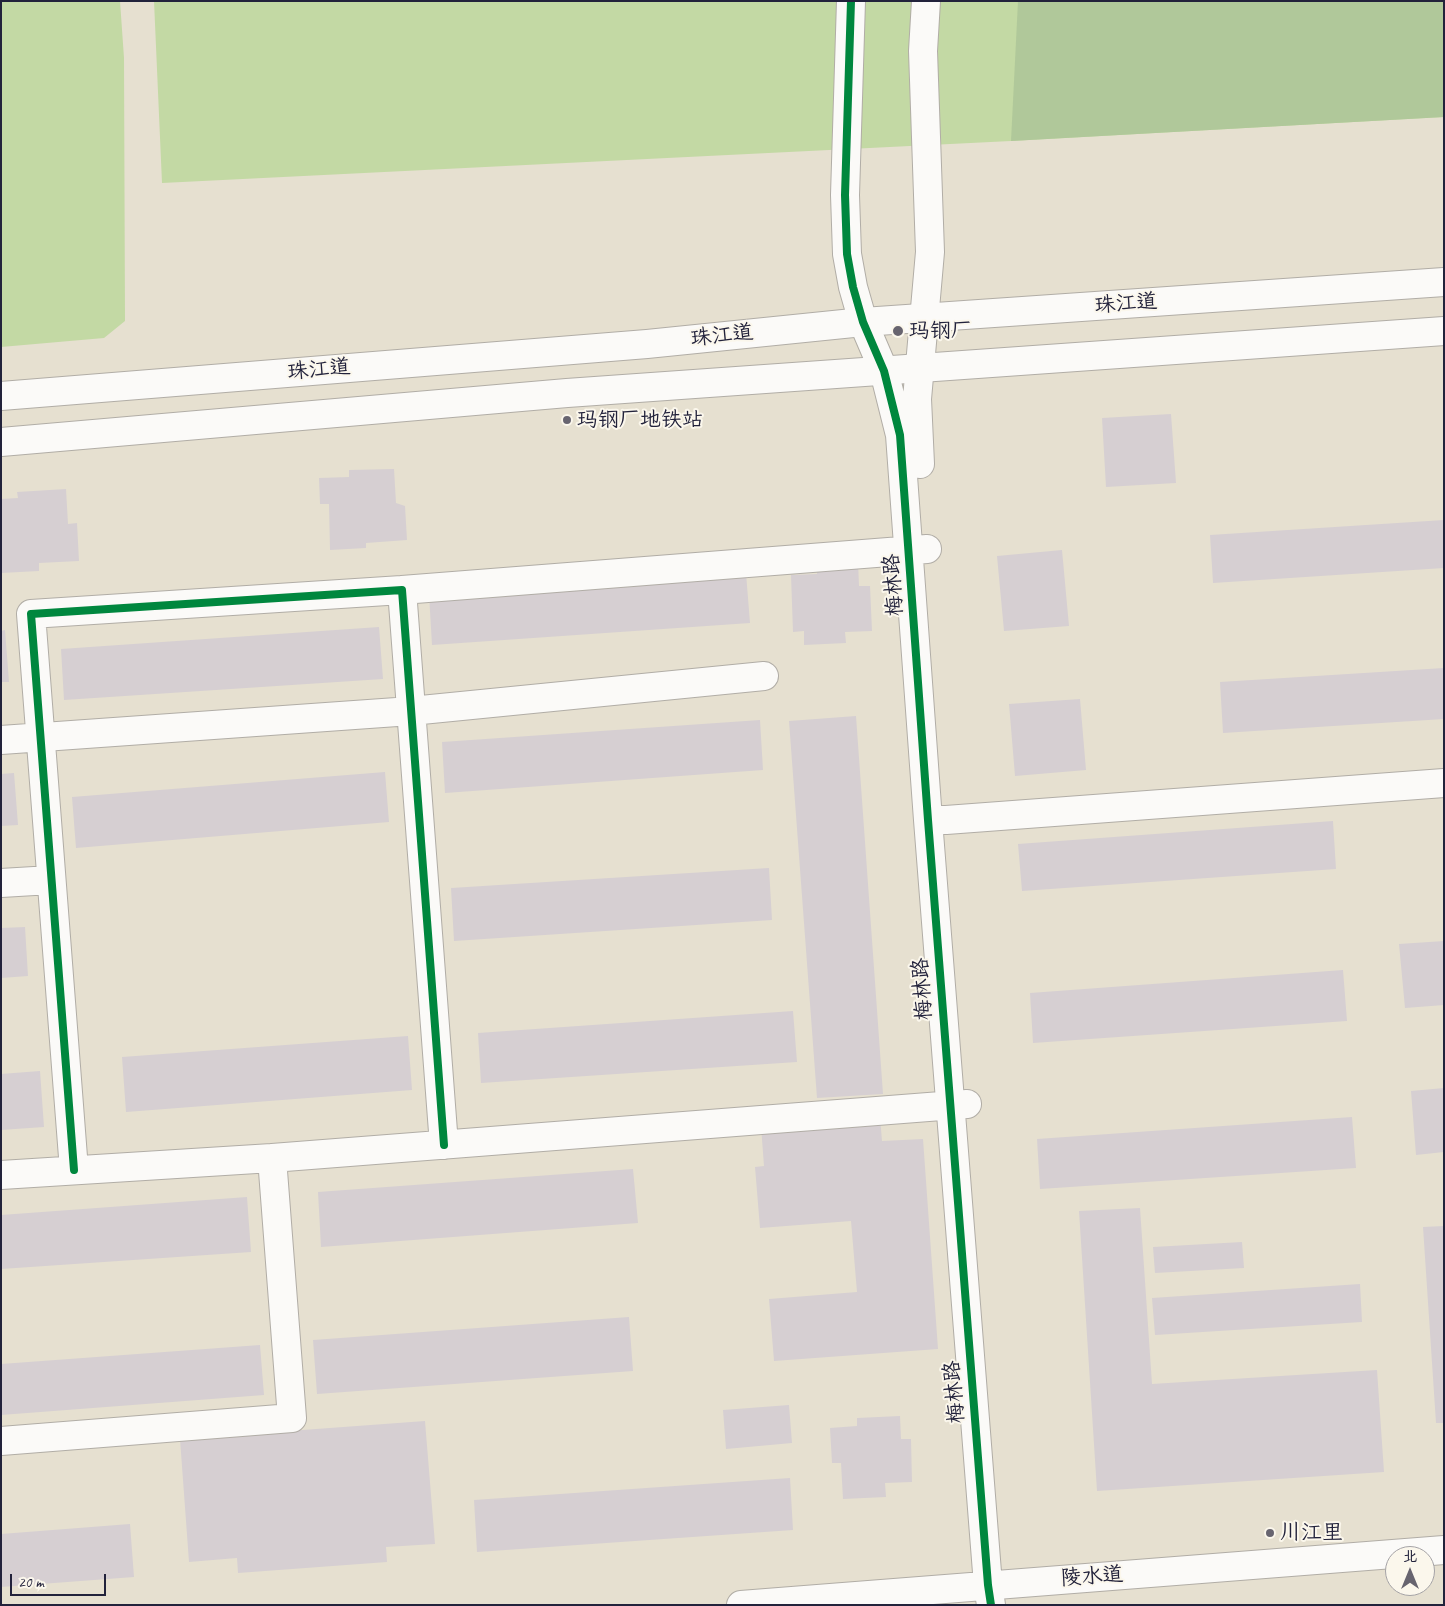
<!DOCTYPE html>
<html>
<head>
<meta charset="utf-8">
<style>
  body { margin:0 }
  #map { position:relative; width:1445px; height:1606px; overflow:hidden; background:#e6e0d0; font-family:Caveat,"LXGW WenKai TC",sans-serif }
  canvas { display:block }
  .frame { position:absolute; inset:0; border:2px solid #22223b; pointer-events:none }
  .north { position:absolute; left:1385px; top:1546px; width:50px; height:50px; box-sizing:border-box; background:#fbf7ec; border:1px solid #a4a2a5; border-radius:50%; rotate:0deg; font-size:14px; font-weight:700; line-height:20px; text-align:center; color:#22223b }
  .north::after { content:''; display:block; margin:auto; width:18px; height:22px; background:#67646f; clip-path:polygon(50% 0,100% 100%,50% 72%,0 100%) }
  .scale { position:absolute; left:10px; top:1574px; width:96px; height:22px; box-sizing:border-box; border:2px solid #22223b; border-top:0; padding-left:6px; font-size:15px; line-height:18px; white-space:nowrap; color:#22223b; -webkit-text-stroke:4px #fbf7ec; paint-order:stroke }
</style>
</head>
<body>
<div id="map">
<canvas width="1445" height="1606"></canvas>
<div class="frame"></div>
<div class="north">北</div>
<div class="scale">20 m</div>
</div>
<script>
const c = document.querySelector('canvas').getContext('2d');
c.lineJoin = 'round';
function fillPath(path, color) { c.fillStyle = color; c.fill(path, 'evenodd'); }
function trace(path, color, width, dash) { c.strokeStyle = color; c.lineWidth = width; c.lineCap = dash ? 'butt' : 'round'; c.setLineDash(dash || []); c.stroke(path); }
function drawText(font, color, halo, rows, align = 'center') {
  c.font = font + ' Caveat,"LXGW WenKai TC",sans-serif'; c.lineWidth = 4; c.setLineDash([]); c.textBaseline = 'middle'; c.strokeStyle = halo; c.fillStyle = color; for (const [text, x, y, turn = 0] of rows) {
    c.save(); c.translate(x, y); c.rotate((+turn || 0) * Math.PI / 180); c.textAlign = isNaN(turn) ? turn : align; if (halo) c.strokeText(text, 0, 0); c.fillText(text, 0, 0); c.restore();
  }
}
const green = new Path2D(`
  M 1,1 L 120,1 L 124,58 L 125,321 L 104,338 L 1,347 Z
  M 154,1 L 1444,1 L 1444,117 L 1011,141 L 162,183 Z`);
const forest = new Path2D(`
  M 1018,1 L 1444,1 L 1444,117 L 1011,141 Z`);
const building = new Path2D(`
  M 1171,414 L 1176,483 L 1106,487 L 1102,418 Z
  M 394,469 L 396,503 L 405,506 L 407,540 L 366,543 L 366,548 L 330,550 L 329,504 L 320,504 L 319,478 L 349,477 L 349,470 Z
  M 66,489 L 68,524 L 77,523 L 79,561 L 39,563 L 39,571 L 1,573 L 1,499 L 18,498 L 17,492 Z
  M 1444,520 L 1444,568 L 1213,583 L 1210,535 Z
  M 1062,550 L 1069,626 L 1004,631 L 997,556 Z
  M 858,561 L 859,586 L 870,586 L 872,631 L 845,632 L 846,643 L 804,645 L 804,631 L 793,632 L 791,575 L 817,574 L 816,563 Z
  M 746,573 L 750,623 L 432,645 L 429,594 Z
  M 379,627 L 383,679 L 64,700 L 61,649 Z
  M 5,630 L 9,682 L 1,682 L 1,631 Z
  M 1444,668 L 1444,719 L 1223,733 L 1220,682 Z
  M 1080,699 L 1086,770 L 1015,776 L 1009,704 Z
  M 856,716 L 883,1094 L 817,1098 L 789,721 Z
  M 760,720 L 763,770 L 445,793 L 442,742 Z
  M 385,772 L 389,822 L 76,848 L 72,797 Z
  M 14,773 L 18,825 L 1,826 L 1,774 Z
  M 1333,821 L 1336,869 L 1022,891 L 1018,844 Z
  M 769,868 L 772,920 L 454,941 L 451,888 Z
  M 25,927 L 28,976 L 1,978 L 1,928 Z
  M 1444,941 L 1444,1005 L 1405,1008 L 1399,944 Z
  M 1343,970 L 1347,1021 L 1033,1043 L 1030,993 Z
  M 793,1011 L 797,1062 L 481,1083 L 478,1033 Z
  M 408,1036 L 412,1090 L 126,1112 L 122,1057 Z
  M 40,1071 L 44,1127 L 1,1130 L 1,1074 Z
  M 1444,1088 L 1444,1152 L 1416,1155 L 1411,1091 Z
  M 880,1117 L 882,1141 L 923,1139 L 938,1349 L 774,1361 L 769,1299 L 857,1292 L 851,1221 L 760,1228 L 755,1167 L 764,1166 L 761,1126 Z
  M 1352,1117 L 1356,1168 L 1040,1189 L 1037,1139 Z
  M 633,1169 L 638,1223 L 321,1247 L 318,1192 Z
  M 247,1197 L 251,1252 L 1,1269 L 1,1215 Z
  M 1140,1208 L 1152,1384 L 1377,1370 L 1384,1472 L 1097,1491 L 1079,1211 Z
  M 1444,1226 L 1444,1423 L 1436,1423 L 1423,1227 Z
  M 1242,1242 L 1244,1268 L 1155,1273 L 1153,1247 Z
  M 1360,1284 L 1362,1322 L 1155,1335 L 1152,1298 Z
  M 629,1317 L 633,1371 L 317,1394 L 313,1340 Z
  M 260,1345 L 264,1395 L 1,1415 L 1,1364 Z
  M 789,1405 L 792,1443 L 726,1449 L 723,1410 Z
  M 900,1416 L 901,1439 L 911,1439 L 912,1482 L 885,1483 L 886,1497 L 843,1499 L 841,1463 L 832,1463 L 830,1428 L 857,1426 L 857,1418 Z
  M 425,1421 L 435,1544 L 386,1547 L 387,1562 L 238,1573 L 237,1558 L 189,1562 L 180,1439 Z
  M 790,1478 L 793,1530 L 477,1552 L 474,1500 Z
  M 130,1524 L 134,1577 L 1,1587 L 1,1534 Z`);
const minor = new Path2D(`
  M 851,1 L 845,195 L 847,254 L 853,287 L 863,322 L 884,371 L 900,435 L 928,820 L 988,1585 L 991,1605
  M 920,464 L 917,399 L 930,252 L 923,51 L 926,1
  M 402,590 L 927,549
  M 1,740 L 411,711 L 764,676
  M 928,820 L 946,820 L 1444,783
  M 1,883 L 51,880
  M 74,1170 L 31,614 L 402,590 L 444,1145
  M 1,1175 L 272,1158 L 967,1104
  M 1,1441 L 292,1418 L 272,1158
  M 741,1605 L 1444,1550`);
const major = new Path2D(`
  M 1,396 L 647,344 L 863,322 L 1444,282
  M 1,442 L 567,393 L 1444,331`);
const cycleway = new Path2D(`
  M 851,1 L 845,195 L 847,254 L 853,287 L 863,322 L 884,371 L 900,435 L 928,820 L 988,1585 L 991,1605
  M 74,1170 L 31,614 L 402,590 L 444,1145`);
const markers = [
  [898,331,6,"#67646f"],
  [567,420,5,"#67646f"],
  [1270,1533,5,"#67646f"]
];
const streetNames = [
  ["珠江道",1126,304,-4],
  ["珠江道",722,336,-6],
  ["珠江道",319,370,-5],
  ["梅林路",894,585,-94],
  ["梅林路",923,989,-94],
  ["梅林路",955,1392,-95],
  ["陵水道",1092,1577,-4]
];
const poiNames = [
  ["玛钢厂",909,331],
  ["玛钢厂地铁站",577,420],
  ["川江里",1280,1533]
];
fillPath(green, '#c3d9a4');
fillPath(forest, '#b0c89a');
fillPath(building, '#d6cfd2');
trace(minor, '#b1ada6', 30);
trace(major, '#b1ada6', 30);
trace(minor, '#fbfaf8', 28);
trace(major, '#fbfaf8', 28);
trace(cycleway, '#00873e', 8);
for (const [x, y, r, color] of markers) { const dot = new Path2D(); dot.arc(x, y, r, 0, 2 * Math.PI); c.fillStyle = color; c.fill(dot); trace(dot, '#fbf7ec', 2); }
drawText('21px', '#22223b', '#fbf7ec', streetNames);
drawText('21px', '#22223b', '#fbf7ec', poiNames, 'left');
</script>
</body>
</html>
